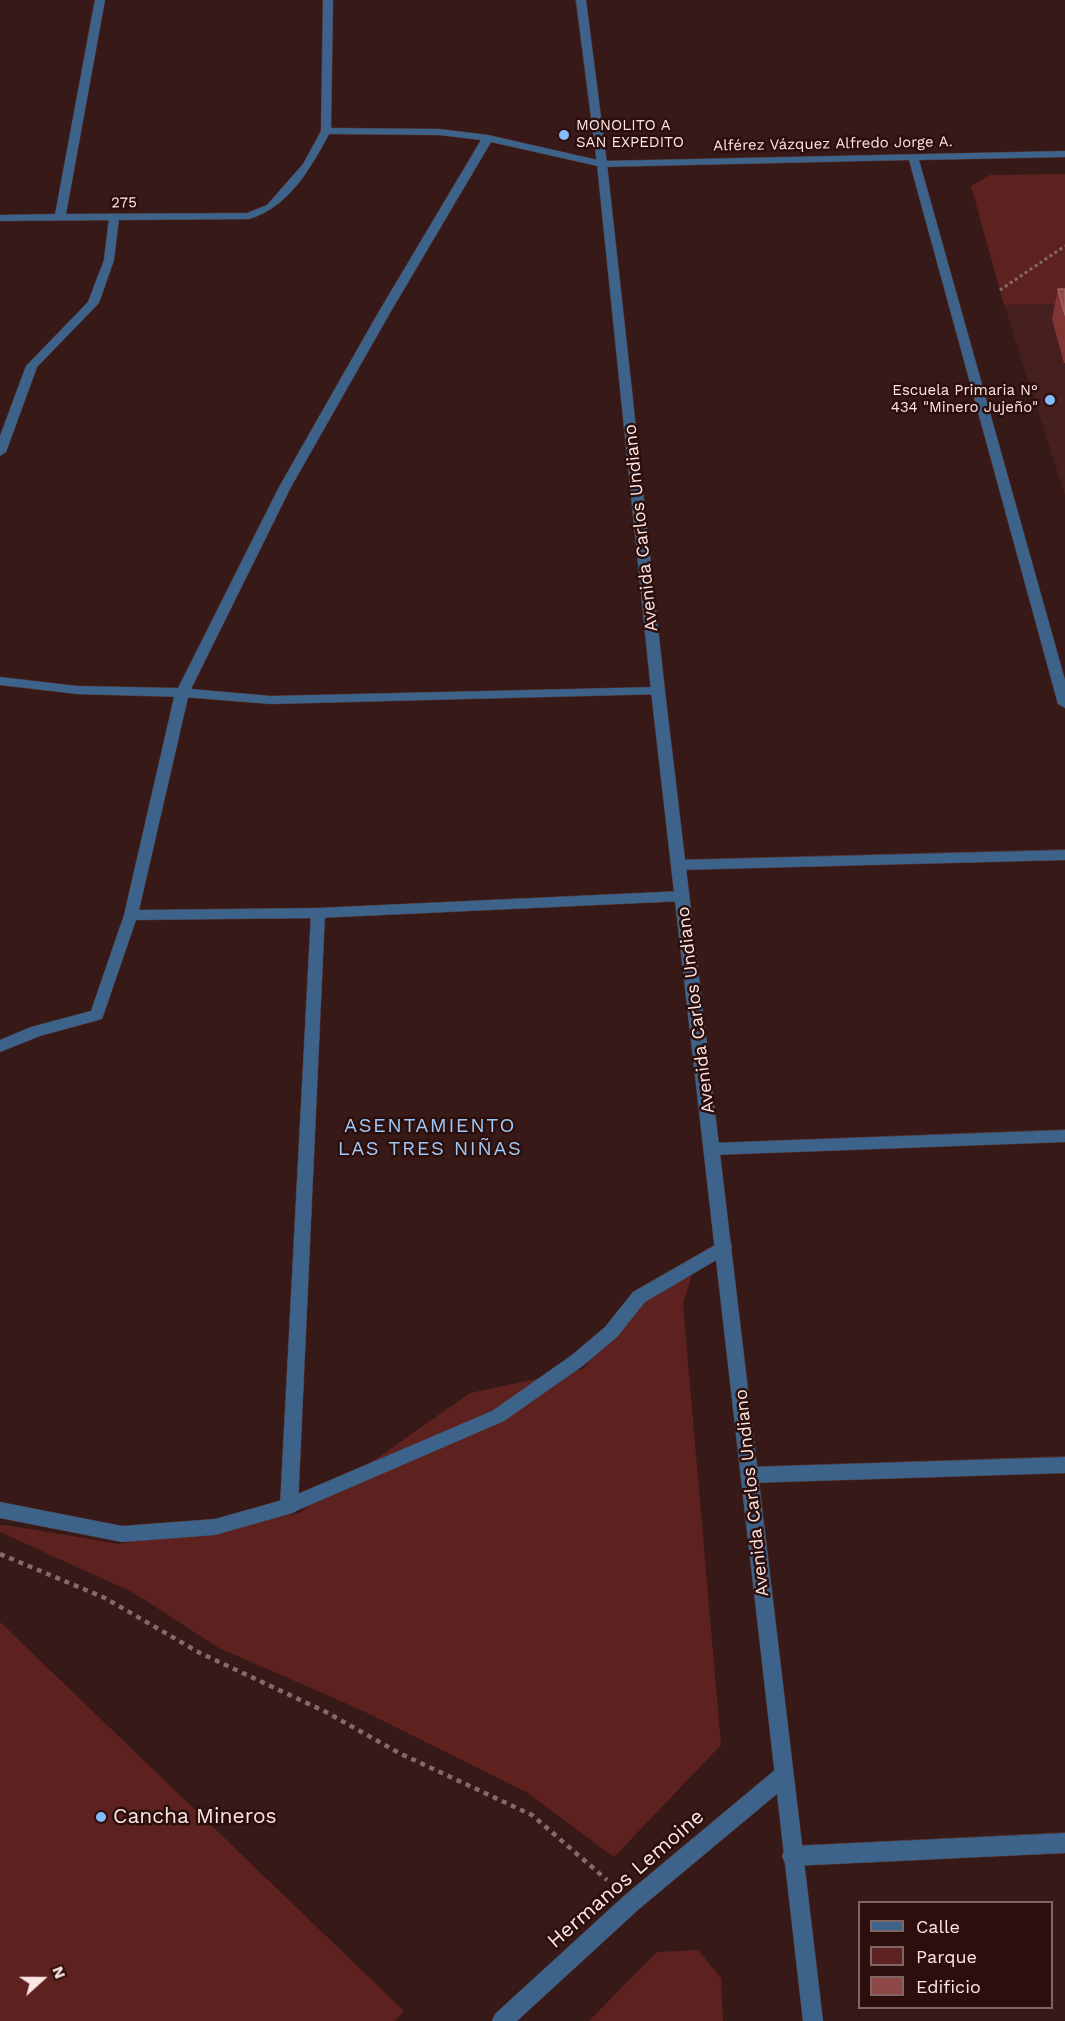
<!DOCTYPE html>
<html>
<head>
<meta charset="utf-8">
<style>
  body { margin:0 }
  #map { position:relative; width:1065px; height:2021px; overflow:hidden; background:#371917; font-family:"Work Sans",sans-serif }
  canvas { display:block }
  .legend { position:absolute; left:858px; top:1901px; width:195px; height:108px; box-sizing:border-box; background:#2c0f0d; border:2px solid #7f6563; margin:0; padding:8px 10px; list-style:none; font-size:18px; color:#fbe6e3 }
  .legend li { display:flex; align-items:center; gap:12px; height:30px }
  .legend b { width:30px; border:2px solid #7f6563 }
  .north { position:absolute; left:12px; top:1949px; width:60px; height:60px; -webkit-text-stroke:4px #2c0f0d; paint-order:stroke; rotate:69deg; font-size:16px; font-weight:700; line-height:24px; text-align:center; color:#fbe6e3 }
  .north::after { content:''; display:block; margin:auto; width:21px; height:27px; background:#fbe6e3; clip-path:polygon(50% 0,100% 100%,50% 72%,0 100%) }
</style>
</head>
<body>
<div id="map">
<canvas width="1065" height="2021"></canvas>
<ul class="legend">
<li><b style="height:8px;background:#3e638b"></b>Calle</li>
<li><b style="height:16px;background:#5d221f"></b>Parque</li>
<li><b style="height:16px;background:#8d4846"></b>Edificio</li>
</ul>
<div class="north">N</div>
</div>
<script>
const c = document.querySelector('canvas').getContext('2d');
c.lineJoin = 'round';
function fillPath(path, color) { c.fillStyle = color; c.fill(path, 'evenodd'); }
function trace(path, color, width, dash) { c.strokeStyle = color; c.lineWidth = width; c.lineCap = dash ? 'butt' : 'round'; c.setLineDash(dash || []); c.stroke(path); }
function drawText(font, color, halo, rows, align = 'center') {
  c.font = font + ' "Work Sans",sans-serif'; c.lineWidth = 5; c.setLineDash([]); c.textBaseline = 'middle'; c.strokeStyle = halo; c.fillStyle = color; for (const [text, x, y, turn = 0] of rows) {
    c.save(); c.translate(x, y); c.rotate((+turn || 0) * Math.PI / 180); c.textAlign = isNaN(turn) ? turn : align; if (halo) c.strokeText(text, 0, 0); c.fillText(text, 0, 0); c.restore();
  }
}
const built = new Path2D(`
  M 1065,304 L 1065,495 L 1004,305 Z`);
const green = new Path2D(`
  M 1065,174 L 1065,304 L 1004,305 L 971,186 L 990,175 Z
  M 693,1271 L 683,1304 L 721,1745 L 614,1857 L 526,1792 L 359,1709 L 219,1648 L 134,1593 L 0,1532 L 0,1525 L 12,1526 L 119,1544 L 299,1513 L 470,1393 L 583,1369 L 645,1302 Z
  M 0,1622 L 404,2011 L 395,2021 L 0,2021 Z
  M 698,1950 L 721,1978 L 723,2021 L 589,2021 L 657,1952 Z`);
const pathFar1 = new Path2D(`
  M 1000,290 L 1065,246`);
const path = new Path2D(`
  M 0,1554 L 105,1598 L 200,1653 L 326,1712 L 399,1753 L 532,1815 L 607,1880`);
const service = new Path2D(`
  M 114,215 L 119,218 L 114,260 L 99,303 L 37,367 L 6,452 L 0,456 L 0,436 L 26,366 L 88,302 L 104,260 L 109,218 Z
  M 182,689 L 189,693 L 139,910 L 318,908 L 683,891 L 690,896 L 683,901 L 318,918 L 136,920 L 102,1019 L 40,1036 L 0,1052 L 0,1040 L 31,1027 L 91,1011 L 124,915 L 175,693 Z
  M 724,1240 L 730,1242 L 732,1247 L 730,1252 L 645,1302 L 617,1337 L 584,1365 L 504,1421 L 289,1514 L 215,1535 L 122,1542 L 0,1518 L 0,1502 L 122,1526 L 215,1519 L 286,1499 L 492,1411 L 572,1355 L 605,1327 L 633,1292 Z`);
const pedestrian = new Path2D(`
  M 1065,1457 L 1065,1473 L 750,1483 L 744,1480 L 741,1475 L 744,1470 L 750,1467 Z`);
const minor = new Path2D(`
  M 95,0 L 105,0 L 66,214 L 247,213 L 267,205 L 303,164 L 321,131 L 323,0 L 333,0 L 331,128 L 439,129 L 488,135 L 602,161 L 1065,151 L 1065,157 L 919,160 L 1065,680 L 1065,708 L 1058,704 L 909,160 L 602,167 L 491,142 L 390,313 L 291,487 L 191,689 L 271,696 L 658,687 L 663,688 L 665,691 L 663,694 L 271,704 L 182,697 L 77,694 L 0,685 L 0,677 L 77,686 L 178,688 L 279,487 L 378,313 L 481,140 L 439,135 L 329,134 C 311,168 288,208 249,219 L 0,221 L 0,215 L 55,214 Z
  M 1065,850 L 1065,860 L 679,870 L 672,865 L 679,860 Z
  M 318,908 L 325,913 L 298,1506 L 295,1512 L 289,1514 L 283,1512 L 280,1506 L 311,913 Z
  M 1065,1130 L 1065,1142 L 713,1155 L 707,1153 L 705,1149 L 707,1145 L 713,1143 Z
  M 783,1767 L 790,1769 L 793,1776 L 790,1783 L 639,1909 L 517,2021 L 492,2021 L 495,2014 L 625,1895 L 776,1769 Z
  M 1065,1833 L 1065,1853 L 792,1866 L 785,1863 L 782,1856 L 785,1849 L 792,1846 Z`);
const tertiary = new Path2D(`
  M 576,0 L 586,0 L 607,164 L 665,691 L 823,2021 L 803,2021 L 651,691 L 597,164 Z`);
const wall = new Path2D(`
  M 1058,289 L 1065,289 L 1065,363 L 1064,363 L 1052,319 Z`);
const building = new Path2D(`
  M 1058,289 L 1065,289 L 1065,315 Z`);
const markers = [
  [564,135,6,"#82bcfa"],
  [1050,400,6,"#82bcfa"],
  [101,1817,6,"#82bcfa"]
];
const farPoinames = [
  ["MONOLITO A",576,126],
  ["SAN EXPEDITO",576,143],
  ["Escuela Primaria N°",1038,391,"right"],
  ["434 \"Minero Jujeño\"",1038,408,"right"]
];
const farStreetnames = [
  ["Alférez Vázquez Alfredo Jorge A.",833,144,-1],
  ["275",124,203,-1]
];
const streetNames = [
  ["Avenida Carlos Undiano",641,528,-96],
  ["Avenida Carlos Undiano",696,1010,-97],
  ["Avenida Carlos Undiano",752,1493,-96]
];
const neighbourhoodNames = [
  ["ASENTAMIENTO",430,1126],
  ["LAS TRES NIÑAS",430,1149]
];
const nearPoinames = [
  ["Cancha Mineros",113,1817]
];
const nearStreetnames = [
  ["Hermanos Lemoine",626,1879,-41]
];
fillPath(built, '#46201e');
fillPath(green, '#5d221f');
trace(service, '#523634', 1);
trace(pedestrian, '#523634', 1);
trace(minor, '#523634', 1);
trace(tertiary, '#523634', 1);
trace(pathFar1, '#856b68', 3, [3, 3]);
trace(path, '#856b68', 4.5, [5, 5]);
fillPath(service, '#3e638b');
fillPath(pedestrian, '#3e638b');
fillPath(minor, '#3e638b');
fillPath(tertiary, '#3e638b');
fillPath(wall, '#803533');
fillPath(building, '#8d4846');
trace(building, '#9f615f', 1.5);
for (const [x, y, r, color] of markers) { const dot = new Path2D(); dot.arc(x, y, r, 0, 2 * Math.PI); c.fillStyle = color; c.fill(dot); trace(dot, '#2c0f0d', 2); }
drawText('15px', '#fbe6e3', '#2c0f0d', farPoinames, 'left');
drawText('15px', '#fbe6e3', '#2c0f0d', farStreetnames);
drawText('18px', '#fbe6e3', '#2c0f0d', streetNames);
c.letterSpacing = '1.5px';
drawText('20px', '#9ec9f7', '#2c0f0d', neighbourhoodNames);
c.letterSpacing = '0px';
drawText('21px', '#fbe6e3', '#2c0f0d', nearPoinames, 'left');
drawText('21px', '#fbe6e3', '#2c0f0d', nearStreetnames);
</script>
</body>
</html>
